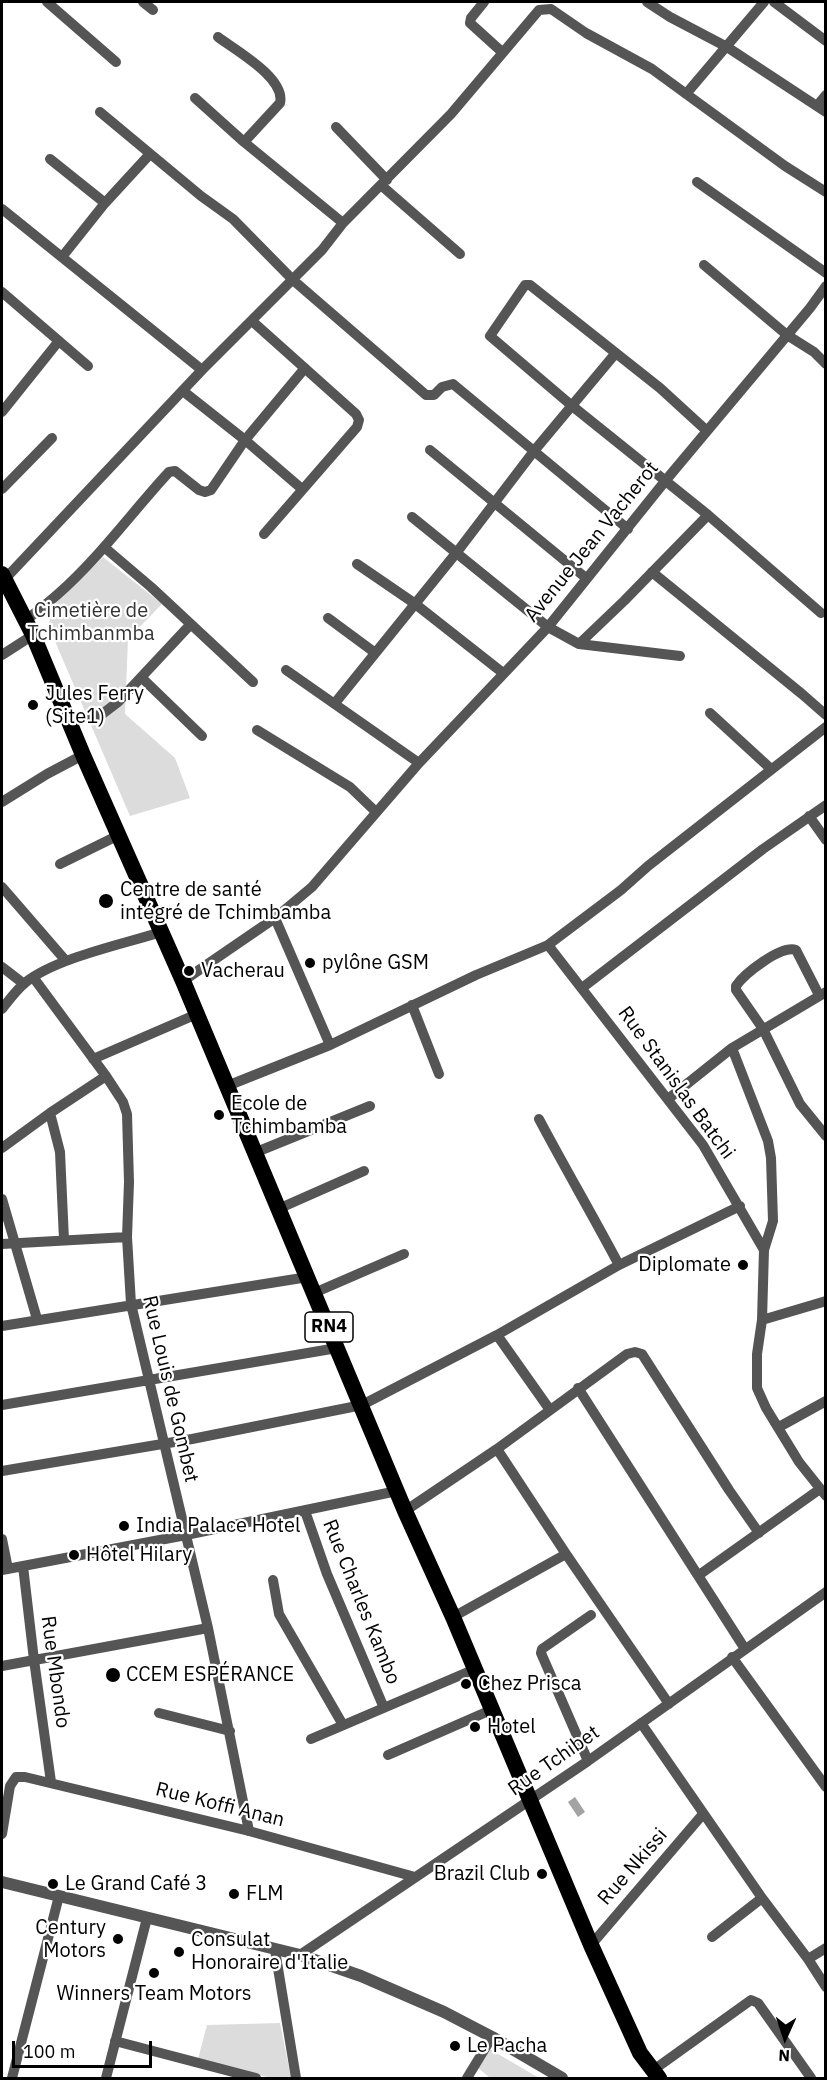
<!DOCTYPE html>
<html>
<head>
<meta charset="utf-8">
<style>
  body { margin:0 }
  #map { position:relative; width:827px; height:2080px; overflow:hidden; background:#fff; font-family:"IBM Plex Sans",sans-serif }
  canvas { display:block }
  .frame { position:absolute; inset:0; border:3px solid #000; pointer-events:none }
  .north { position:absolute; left:755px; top:2008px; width:60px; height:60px; -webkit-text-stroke:4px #fff; paint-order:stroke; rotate:183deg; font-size:16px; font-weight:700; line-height:24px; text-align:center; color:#000 }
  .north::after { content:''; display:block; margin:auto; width:21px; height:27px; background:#000; clip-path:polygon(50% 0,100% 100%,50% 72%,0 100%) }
  .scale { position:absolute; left:12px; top:2041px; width:140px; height:27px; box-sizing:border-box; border:3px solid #000; border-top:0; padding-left:8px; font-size:18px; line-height:21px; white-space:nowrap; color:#000; -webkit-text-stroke:4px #fff; paint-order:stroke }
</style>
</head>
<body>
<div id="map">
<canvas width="827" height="2080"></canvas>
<div class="frame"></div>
<div class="north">N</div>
<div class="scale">100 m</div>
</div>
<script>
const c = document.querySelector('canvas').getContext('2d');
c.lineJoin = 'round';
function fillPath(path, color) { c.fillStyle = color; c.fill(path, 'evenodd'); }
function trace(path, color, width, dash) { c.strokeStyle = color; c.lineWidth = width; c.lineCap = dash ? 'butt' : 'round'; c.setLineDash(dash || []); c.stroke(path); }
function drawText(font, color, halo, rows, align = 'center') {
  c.font = font + ' "IBM Plex Sans",sans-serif'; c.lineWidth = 4.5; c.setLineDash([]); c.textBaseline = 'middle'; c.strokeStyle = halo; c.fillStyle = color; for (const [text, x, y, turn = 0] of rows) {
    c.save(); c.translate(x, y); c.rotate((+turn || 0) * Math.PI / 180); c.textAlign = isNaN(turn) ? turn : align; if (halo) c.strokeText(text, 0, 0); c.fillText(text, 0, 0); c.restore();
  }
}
const green = new Path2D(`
  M 103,557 L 162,604 L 128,639 L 125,714 L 175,758 L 190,798 L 130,816 L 48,625 L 57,601 Z
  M 280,2023 L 291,2078 L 271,2078 L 198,2059 L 207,2025 Z
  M 488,2048 L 539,2078 L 490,2078 L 477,2067 Z`);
const water = new Path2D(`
  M 575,1797 L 585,1812 L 578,1817 L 568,1802 Z`);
const minor = new Path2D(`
  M 47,2 L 116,62
  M 143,2 L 153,10
  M 484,2 L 471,18 L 470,23 L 502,52
  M 647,2 L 670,17 L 727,47 L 826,112
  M 774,2 L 826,41
  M 218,37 C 235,50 286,78 280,103 L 244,142
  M 686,94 L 764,2
  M 195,98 L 244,142 L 343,223
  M 817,106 L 826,95
  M 100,112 L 201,196 L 233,219 L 293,280 L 426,395 L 434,395 L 442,387 L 453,384 L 628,529
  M 336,127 L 387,180
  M 50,159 L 105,203
  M 697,182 L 826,273
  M 382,186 L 460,254
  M 2,209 L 202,370
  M 62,257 L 105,203 L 150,154
  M 704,265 L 787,335 L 814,352 L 826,364
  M 2,292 L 88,366
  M 252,321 L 356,414 L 359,420 L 357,427 L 264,534
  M 183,391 L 245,440 L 302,489
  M 2,412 L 58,342
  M 707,431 L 660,388 L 530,285 L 525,285 L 490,336 L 571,405 L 708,515 L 821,613
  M 430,450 L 586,578
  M 2,489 L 52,438
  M 412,517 L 548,627 L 579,644 L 680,656
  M 104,547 L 151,587 L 253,682
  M 357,564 L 414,603 L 503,673
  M 652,572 L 802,694 L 826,715
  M 4,580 L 202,370 L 322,250 L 343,223 L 451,114 L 539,10 L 551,9 L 586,33 L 652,69 L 785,166 L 826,192
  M 328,618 L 374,652
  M 25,621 C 36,612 48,603 58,594 C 99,558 132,512 169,472 L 175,471 L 199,490 L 205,492 L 211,490 L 245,440 L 305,368
  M 579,644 L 624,601 L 708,515
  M 2,655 L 33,635
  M 286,670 L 419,763
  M 142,678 L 202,736
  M 335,703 L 457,552 L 534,451 L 615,354
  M 710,713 L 771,769
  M 69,719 L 101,715 L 118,702 L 190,625
  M 257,730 L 350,787 L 376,812
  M 2,802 L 47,774 L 83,755
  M 809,816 L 826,840
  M 60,864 L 119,835
  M 2,887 L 66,961
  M 275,918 L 330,1045
  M 548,945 L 703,1145 L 764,1250
  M 2,967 L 24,984
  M 33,977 L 106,1076 L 123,1102 L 127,1114 L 129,1182 L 127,1237 L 131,1304 L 208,1628 L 249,1831
  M 183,981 L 275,918 L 312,887 L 419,763 L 548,627 L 666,480 L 810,308 L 826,286
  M 582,988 L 763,849 L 826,805
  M 819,995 L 796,950 C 782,944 744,974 736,986 L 736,990 L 763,1029 L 800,1104 L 826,1136
  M 412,1005 L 439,1074
  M 2,1009 C 9,1000 17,989 26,982 C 56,958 124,944 161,932
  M 732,1048 L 768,1141 L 771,1158 L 773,1221 L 764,1250 L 762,1320 L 757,1354 L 757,1388 L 766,1408 L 799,1462 L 826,1496
  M 93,1059 L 197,1014
  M 227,1086 L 330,1045 L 476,975 L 548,945 L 621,890 L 648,866 L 826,727
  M 668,1099 L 732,1048 L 826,992
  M 50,1113 L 60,1152 L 64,1240
  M 539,1119 C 565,1168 593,1216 619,1265
  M 2,1148 L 50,1113 L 106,1076
  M 254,1153 L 370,1106
  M 2,1199 L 37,1319
  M 278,1209 L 364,1171
  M 2,1244 L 127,1237
  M 314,1293 L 404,1254
  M 762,1320 L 826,1301
  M 2,1326 L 308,1277
  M 497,1335 L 550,1410
  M 578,1388 L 745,1649
  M 2,1405 L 337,1348
  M 779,1427 L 826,1401
  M 497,1449 L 566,1554 L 669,1704
  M 2,1471 L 192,1439 L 362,1405 L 497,1335 L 619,1265 L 740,1206
  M 305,1511 L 327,1574 L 384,1708
  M 405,1511 L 497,1449 L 627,1354 L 635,1352 L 642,1354 L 729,1490 L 759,1533
  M 2,1539 L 8,1569
  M 23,1566 L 34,1660 L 51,1782
  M 2,1570 L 186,1535 L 397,1491
  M 699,1575 L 820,1489
  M 273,1580 L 279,1614 L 343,1725
  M 453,1617 L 566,1554
  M 732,1657 L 826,1787
  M 2,1666 L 208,1628
  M 159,1713 L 230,1731
  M 641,1723 L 762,1898 L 808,1959 L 826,1987
  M 311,1739 L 475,1669
  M 388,1755 L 491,1710
  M 588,1761 L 541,1653 L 542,1649 L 591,1615
  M 2,1834 L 10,1786 L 16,1777 L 25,1777 L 249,1831 L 415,1877
  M 712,1937 L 762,1898
  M 591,1945 L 703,1814
  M 275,1950 L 296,2078
  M 300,1955 L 588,1761 L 826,1592
  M 808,1959 L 826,1948
  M 115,2041 L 256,2078
  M 652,2071 L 751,2000 L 758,2003 L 811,2078
  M 12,2078 L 59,1896
  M 106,2078 L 147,1918
  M 467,2078 L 492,2037`);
const tertiary = new Path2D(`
  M 2,1882 L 300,1955 L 361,1976 L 444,2012 L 492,2037 L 562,2078`);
const trunk = new Path2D(`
  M 2,574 L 33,635 L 83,755 L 183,981 L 405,1511 L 453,1617 L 591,1945 L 640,2053 L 659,2078`);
const markers = [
  [33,705,6,"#000"],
  [106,901,8,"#000"],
  [310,963,6,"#000"],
  [189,971,6,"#000"],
  [219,1115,6,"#000"],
  [743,1265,6,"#000"],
  [124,1526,6,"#000"],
  [74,1555,6,"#000"],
  [113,1675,8,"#000"],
  [466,1684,6,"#000"],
  [475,1727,6,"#000"],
  [542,1874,6,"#000"],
  [53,1884,6,"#000"],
  [234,1894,6,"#000"],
  [118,1939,6,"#000"],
  [179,1952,6,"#000"],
  [154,1973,6,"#000"],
  [455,2046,6,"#000"]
];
const shields = [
  [329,1327,48]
];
const shieldNames = [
  ["RN4",329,1327]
];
const streetNames = [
  ["Avenue Jean Vacherot",592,542,-51],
  ["Rue Stanislas Batchi",676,1083,54],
  ["Rue Louis de Gombet",170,1389,77],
  ["Rue Charles Kambo",361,1602,68],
  ["Rue Mbondo",55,1672,82],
  ["Rue Tchibet",554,1761,-35],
  ["Rue Koffi Anan",220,1805,14],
  ["Rue Nkissi",633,1867,-49]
];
const parkNames = [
  ["Cimetière de",91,611],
  ["Tchimbanmba",91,634]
];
const poiNames = [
  ["Jules Ferry",45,694],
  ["(Site1)",45,717],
  ["Centre de santé",120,890],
  ["intégré de Tchimbamba",120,913],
  ["pylône GSM",322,963],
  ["Vacherau",201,971],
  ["Ecole de",231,1104],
  ["Tchimbamba",231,1127],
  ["Diplomate",731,1265,"right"],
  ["India Palace Hotel",136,1526],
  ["Hôtel Hilary",86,1555],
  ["CCEM ESPÉRANCE",126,1675],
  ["Chez Prisca",478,1684],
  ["Hotel",487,1727],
  ["Brazil Club",530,1874,"right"],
  ["Le Grand Café 3",65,1884],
  ["FLM",246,1894],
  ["Century",106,1928,"right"],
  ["Motors",106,1951,"right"],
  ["Consulat",191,1940],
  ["Honoraire d'Italie",191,1963],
  ["Winners Team Motors",154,1994,"center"],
  ["Le Pacha",467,2046]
];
fillPath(green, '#dcdcdc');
fillPath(water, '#a3a3a3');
trace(minor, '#555', 10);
trace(tertiary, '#555', 12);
trace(trunk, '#000', 16);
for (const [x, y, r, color] of markers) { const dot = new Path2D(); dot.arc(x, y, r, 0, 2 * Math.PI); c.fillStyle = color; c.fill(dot); trace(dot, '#fff', 2); }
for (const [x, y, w] of shields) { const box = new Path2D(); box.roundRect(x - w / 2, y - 15, w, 30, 4.5); c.fillStyle = '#fff'; c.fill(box); trace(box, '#000', 1.5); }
drawText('bold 18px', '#000', null, shieldNames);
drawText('20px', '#000', '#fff', streetNames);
drawText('20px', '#333', '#fff', parkNames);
drawText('20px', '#000', '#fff', poiNames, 'left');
</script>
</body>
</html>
